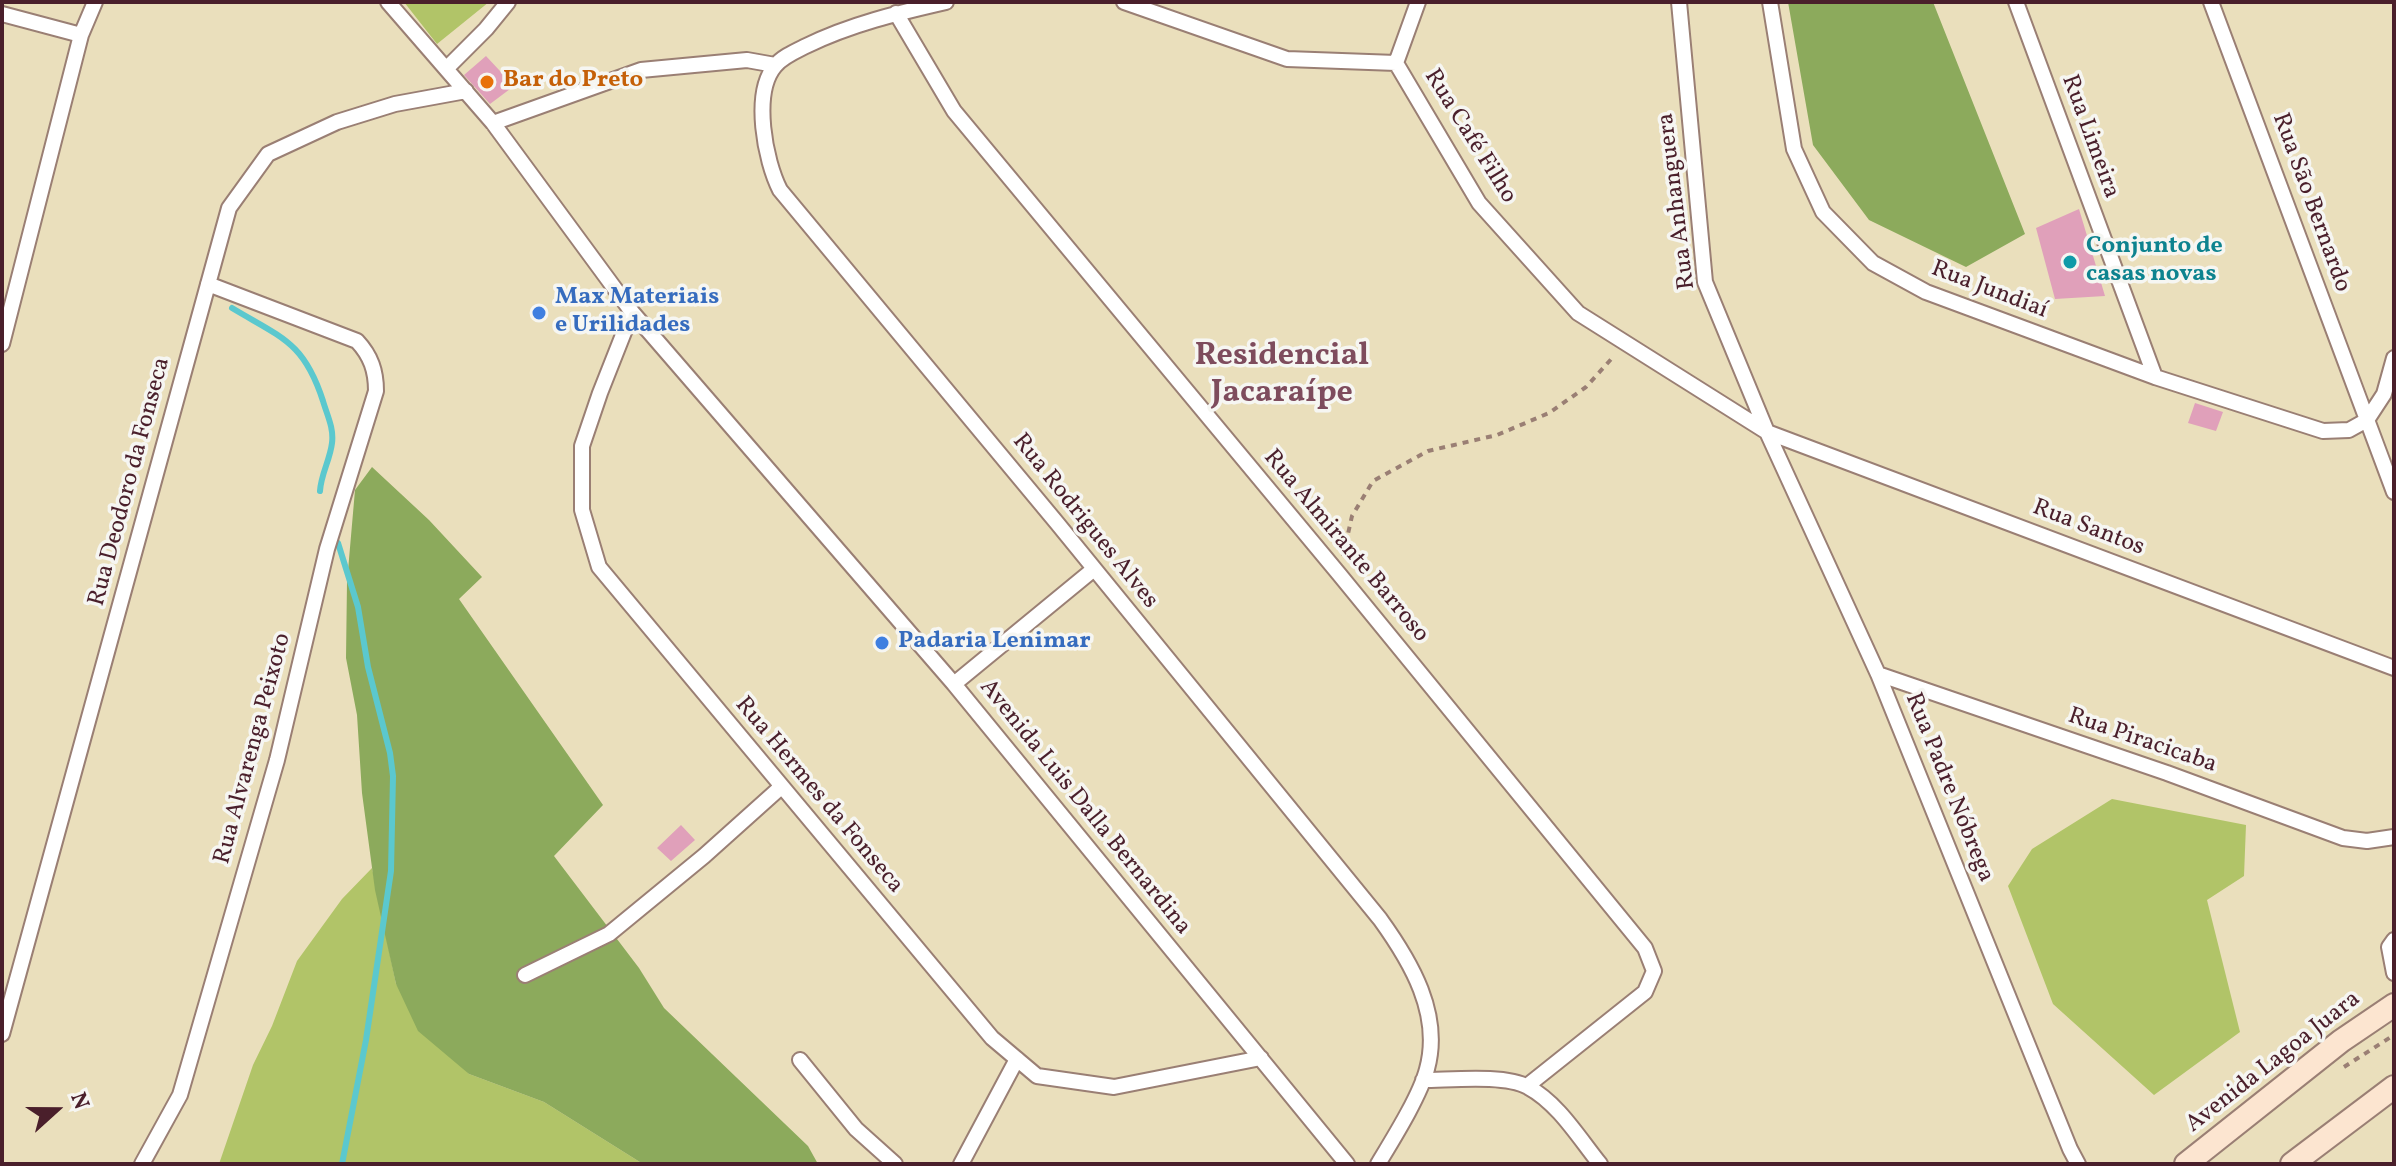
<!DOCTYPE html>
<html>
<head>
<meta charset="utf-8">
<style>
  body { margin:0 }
  #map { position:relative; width:2396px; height:1166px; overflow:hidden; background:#eadfbc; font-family:Vollkorn,serif }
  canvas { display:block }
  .frame { position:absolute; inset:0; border:4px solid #4a1f2b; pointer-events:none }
  .north { position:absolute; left:16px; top:1070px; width:80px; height:80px; -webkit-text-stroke:6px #f6f6f2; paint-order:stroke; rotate:69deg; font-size:22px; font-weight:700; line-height:32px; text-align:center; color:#4a1f2b }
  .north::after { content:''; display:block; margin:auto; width:28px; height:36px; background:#4a1f2b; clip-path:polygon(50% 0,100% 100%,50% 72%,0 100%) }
</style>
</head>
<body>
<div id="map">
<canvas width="2396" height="1166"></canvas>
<div class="frame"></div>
<div class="north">N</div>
</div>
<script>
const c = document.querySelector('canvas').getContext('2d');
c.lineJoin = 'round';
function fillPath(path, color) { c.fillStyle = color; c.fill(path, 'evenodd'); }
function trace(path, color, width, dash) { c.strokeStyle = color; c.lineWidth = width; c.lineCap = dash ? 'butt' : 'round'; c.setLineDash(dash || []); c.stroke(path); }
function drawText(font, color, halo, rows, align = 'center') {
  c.font = font + ' Vollkorn,serif'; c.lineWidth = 7; c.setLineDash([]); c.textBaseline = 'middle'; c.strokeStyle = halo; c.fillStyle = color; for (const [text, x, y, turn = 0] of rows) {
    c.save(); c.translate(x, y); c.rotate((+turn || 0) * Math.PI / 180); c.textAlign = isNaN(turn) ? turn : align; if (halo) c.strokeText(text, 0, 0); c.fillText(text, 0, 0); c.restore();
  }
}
const green = new Path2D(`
  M 404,2 L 489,2 L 437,44 Z
  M 2112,799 L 2246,825 L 2244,876 L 2207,900 L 2240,1032 L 2154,1095 L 2053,1004 L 2008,886 L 2032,849 Z
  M 372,868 L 396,984 L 469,1074 L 544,1102 L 643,1164 L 219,1164 L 253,1065 L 272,1026 L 297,961 L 342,899 Z`);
const forest = new Path2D(`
  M 1788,2 L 1933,2 L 2025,234 L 1966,267 L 1869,220 L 1813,145 Z
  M 372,467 L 429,520 L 482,577 L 459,599 L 603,805 L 554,856 L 639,968 L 664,1008 L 808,1146 L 818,1164 L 643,1164 L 544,1102 L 469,1074 L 418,1031 L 396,984 L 375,890 L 362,793 L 357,715 L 346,658 L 347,582 L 355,490 Z`);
const stream = new Path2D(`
  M 232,308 C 282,338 304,342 323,401 C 327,415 334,428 332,443 C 330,460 321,474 320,491
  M 338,543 L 358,607 L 368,667 L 390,753 L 393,776 L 391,871 L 366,1040 L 342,1164`);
const building = new Path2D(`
  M 486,56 L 514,86 L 490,104 L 464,75 Z
  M 2079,209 L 2105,296 L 2055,299 L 2036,228 Z
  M 2195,403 L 2223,412 L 2216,431 L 2188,423 Z
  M 681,825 L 695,840 L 671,861 L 657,848 Z`);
const path = new Path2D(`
  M 1343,556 L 1352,516 L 1373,481 L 1428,451 L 1497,435 L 1549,413 L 1586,387 L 1614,356
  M 2344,1067 L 2394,1035`);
const minor = new Path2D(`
  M 388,2 L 493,123 L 632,312 L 954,684 L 1347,1164
  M 946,2 C 898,13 851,24 806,46 C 796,51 782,57 775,66 C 752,93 765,161 780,190 L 1057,523 L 1380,919 C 1411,962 1442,1014 1427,1069 C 1420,1096 1393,1139 1378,1164
  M 1124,2 L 1287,59 L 1396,63
  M 1679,2 L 1705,282 L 1767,432 L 1878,674 L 2070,1149 L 2078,1164
  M 1770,2 L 1794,149 L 1823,212 L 1873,263 L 1926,292 L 2155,377 L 2323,431 L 2349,430 L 2367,420
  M 2016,2 L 2155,377
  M 2211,2 L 2394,492
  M 896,13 L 954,111 L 1339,574 L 1645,948 L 1654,971 L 1645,992 L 1527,1086
  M 2,14 L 81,35
  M 1396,63 L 1479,203 L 1578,313 L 1767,432 L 2394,668
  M 1396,63 L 1418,2
  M 447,68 L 486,29 L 508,2
  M 493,123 L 641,70 L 747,60 L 775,65
  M 632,312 L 600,393 L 582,446 L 582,510 L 599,567 L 992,1038 L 1037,1076 L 1114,1087 L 1261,1058
  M 2,344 L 81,35 L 95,2
  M 2367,420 L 2384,394 L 2394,358
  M 1878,674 L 2167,773 L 2343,838 L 2367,841 L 2394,837
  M 954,684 L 1094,569
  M 2394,940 L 2389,947 L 2394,973
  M 525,975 L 609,934 L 704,856 L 781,787
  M 2,1034 L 229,208 L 268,154 L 337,122 L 395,104 L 466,91
  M 800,1060 L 856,1129 L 895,1164
  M 1423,1080 C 1450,1080 1505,1074 1528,1087 C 1558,1103 1579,1138 1600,1164
  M 142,1164 L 180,1095 L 277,760 L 327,549 L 376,391 C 376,371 371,356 357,341 L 208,284
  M 961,1164 L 1017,1059`);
const secondary = new Path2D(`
  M 2186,1164 L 2341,1041 L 2394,1005
  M 2292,1164 L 2394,1087`);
const markers = [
  [487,82,8,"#e8710a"],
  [2070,262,8,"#0f9aa8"],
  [539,313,8,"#3f7fe0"],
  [882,643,8,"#3f7fe0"]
];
const foodNames = [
  ["Bar do Preto",503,82]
];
const streetNames = [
  ["Rua Café Filho",1469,137,58],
  ["Rua Limeira",2089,137,70],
  ["Rua Anhanguera",1678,201,-97],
  ["Rua São Bernardo",2310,203,70],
  ["Rua Jundiaí",1989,291,21],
  ["Rua Deodoro da Fonseca",131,482,-75],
  ["Rua Rodrigues Alves",1084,522,51],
  ["Rua Santos",2088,529,21],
  ["Rua Almirante Barroso",1345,547,50],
  ["Rua Piracicaba",2142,742,19],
  ["Rua Alvarenga Peixoto",254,749,-75],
  ["Rua Padre Nóbrega",1948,788,68],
  ["Rua Hermes da Fonseca",818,796,50],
  ["Avenida Luis Dalla Bernardina",1084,808,51],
  ["Avenida Lagoa Juara",2274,1063,-38]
];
const cultureNames = [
  ["Conjunto de",2086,248],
  ["casas novas",2086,276]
];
const shopNames = [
  ["Max Materiais",555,299],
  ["e Urilidades",555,327],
  ["Padaria Lenimar",898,643]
];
const districtNames = [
  ["Residencial",1282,358],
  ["Jacaraípe",1282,395]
];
fillPath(green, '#b1c468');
fillPath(forest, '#8caa5c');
trace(stream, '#5bc8ce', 6);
fillPath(building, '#e0a0ba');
trace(minor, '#9a7f74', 18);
trace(secondary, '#9a7f74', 26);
trace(path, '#9a7f74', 4, [6, 6]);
trace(minor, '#fff', 14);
trace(secondary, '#fce5d0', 22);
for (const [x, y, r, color] of markers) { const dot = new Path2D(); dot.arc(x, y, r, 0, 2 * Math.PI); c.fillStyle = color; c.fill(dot); trace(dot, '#f6f6f2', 3); }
drawText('bold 24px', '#c56008', '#f6f6f2', foodNames, 'left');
drawText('24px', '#4a1f2b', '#f6f6f2', streetNames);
drawText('bold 24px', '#0d838f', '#f6f6f2', cultureNames, 'left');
drawText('bold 24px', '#366cbe', '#f6f6f2', shopNames, 'left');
drawText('bold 32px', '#7e4c5d', '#f6f6f2', districtNames);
</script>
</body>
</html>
